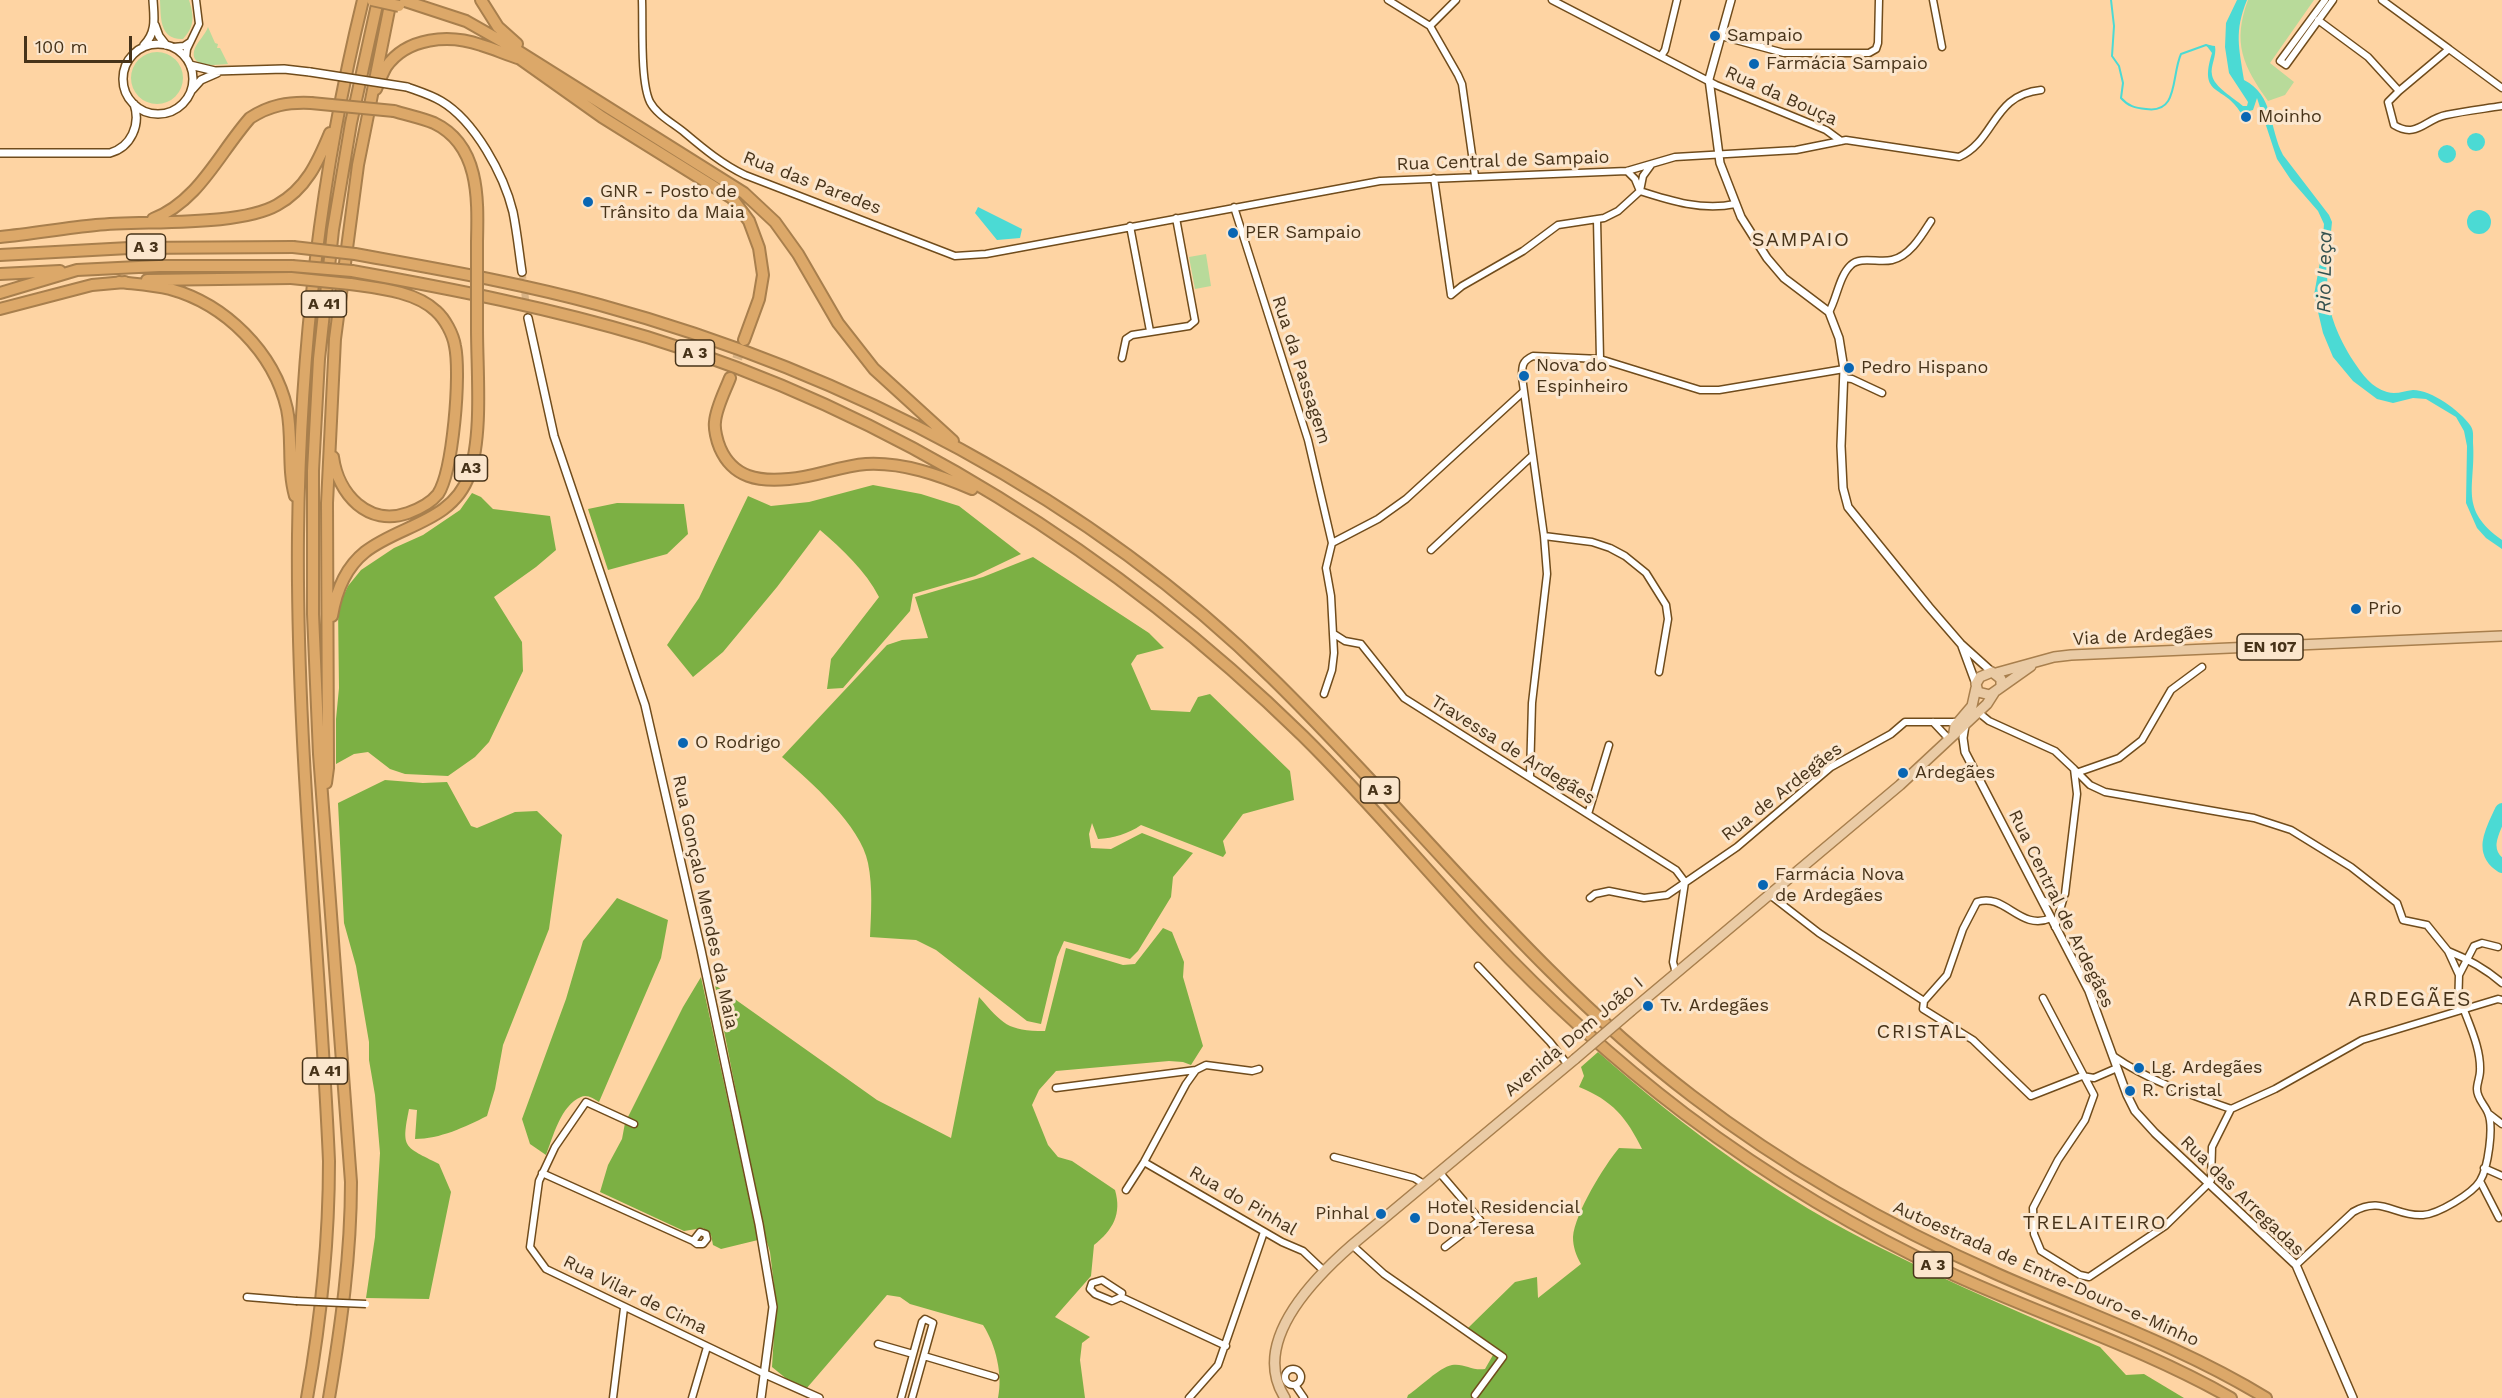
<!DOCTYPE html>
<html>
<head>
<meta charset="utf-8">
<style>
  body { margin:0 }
  #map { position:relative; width:2502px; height:1398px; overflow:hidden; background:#fed4a3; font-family:"Work Sans",sans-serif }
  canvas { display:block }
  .scale { position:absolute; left:24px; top:36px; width:108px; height:27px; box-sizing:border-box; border:3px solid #473319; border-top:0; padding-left:8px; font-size:18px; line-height:21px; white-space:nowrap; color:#473319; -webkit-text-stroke:4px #fbe6cd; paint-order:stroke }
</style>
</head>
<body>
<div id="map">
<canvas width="2502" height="1398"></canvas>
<div class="scale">100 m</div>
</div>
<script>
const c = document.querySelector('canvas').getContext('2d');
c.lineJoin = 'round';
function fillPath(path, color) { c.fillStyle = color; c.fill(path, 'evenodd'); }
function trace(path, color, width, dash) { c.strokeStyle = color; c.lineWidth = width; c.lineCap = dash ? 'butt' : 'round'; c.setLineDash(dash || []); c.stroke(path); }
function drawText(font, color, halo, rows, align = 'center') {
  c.font = font + ' "Work Sans",sans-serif'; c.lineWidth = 6; c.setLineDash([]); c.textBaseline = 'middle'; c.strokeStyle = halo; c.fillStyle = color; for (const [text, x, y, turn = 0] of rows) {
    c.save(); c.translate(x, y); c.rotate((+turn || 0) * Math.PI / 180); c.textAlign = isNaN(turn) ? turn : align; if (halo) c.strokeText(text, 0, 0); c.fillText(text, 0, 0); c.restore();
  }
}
const green = new Path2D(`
  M 160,0 L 189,0 C 194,16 195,26 183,39 C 159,40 161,17 160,0 Z
  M 2248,0 L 2314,0 L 2270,63 L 2294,82 L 2285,95 L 2268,101 C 2243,66 2232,43 2248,0 Z
  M 208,27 L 215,43 L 218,44 L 217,48 L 220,48 L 228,64 C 218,65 187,69 195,48 C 198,41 205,35 208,27 Z
  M131 78a26 26 0 1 1 52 0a26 26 0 1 1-52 0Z
  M 1206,254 L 1211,286 L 1195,289 L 1189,257 Z`);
const forest = new Path2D(`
  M 873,485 L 921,494 L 959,506 L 1021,554 L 975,576 L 913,594 L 910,611 L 843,688 L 827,689 L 831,659 L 879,597 C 866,571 842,549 820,530 L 777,587 L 723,652 L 693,677 L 667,645 L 699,598 L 748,496 L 771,506 L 809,502 Z
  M 472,493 L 481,497 L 493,509 L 550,516 L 556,550 L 536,567 L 494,597 L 522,642 L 523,671 L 489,742 L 475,757 L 448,776 L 405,774 L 390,769 L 368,752 L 354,754 L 336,764 L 336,719 L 339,688 L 338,607 L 348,586 L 361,570 L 394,548 L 423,535 L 460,510 Z
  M 617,503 L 684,504 L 688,534 L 667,554 L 608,570 L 588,509 Z
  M 1033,557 L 1149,633 L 1164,648 L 1137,655 L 1131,664 L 1151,710 L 1190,712 L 1198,697 L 1210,694 L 1290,771 L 1294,800 L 1243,814 L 1223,841 L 1226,853 L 1223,857 L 1141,825 C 1128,834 1114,838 1098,839 L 1092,823 L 1089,834 L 1091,848 L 1111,849 L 1142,833 L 1193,853 L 1173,877 L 1171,897 L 1138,951 L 1130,959 L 1064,941 L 1057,957 L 1041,1024 L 1027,1021 L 936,950 L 916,940 L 870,937 C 871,913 873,888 868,863 C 861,826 810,781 782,757 L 887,645 L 902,640 L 928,638 L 915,597 L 983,577 Z
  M 385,780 L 423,783 L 447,782 L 471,826 L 477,828 L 515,812 L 537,811 L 562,835 L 549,929 L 503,1045 L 495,1089 L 487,1116 C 465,1127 440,1139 415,1139 L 417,1110 L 409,1109 C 401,1149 404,1146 439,1164 L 451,1192 L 429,1299 L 366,1298 L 375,1237 L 380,1153 L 375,1095 L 369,1060 L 369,1042 L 356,966 L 344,923 L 338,803 Z
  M 617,898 L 668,920 L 661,958 L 599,1102 C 594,1099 587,1094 581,1097 C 561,1105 553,1137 546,1155 L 530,1144 L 522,1119 L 566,999 L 583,941 Z
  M 1163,928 L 1172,932 L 1184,962 L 1183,977 L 1203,1046 L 1191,1065 L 1183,1062 L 1169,1061 L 1056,1071 L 1039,1090 L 1032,1105 L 1048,1145 L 1058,1157 L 1072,1161 L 1115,1190 C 1122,1214 1113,1230 1094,1245 L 1091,1276 L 1055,1317 L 1090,1337 L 1082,1343 L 1080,1360 L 1085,1398 L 998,1398 C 1003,1375 996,1345 983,1325 L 910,1304 L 900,1297 L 887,1295 L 806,1389 L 788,1380 L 772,1367 L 776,1302 L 770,1252 L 763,1229 L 715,985 L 877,1100 L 951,1138 L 979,997 C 1003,1024 1007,1031 1045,1031 L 1066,948 L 1123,965 L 1135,964 Z
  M 701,977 L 758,1240 L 721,1249 L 713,1245 L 711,1235 L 703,1228 L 684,1231 L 600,1192 L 608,1165 L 622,1139 L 625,1123 L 683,1007 Z
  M 1598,1052 C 1685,1129 1780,1199 1885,1250 C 1955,1285 2028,1316 2100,1347 L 2126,1375 L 2144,1374 L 2184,1398 L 1407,1398 L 1408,1395 C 1421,1387 1438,1368 1452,1365 C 1464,1363 1472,1371 1485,1369 L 1493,1355 L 1489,1347 L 1468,1328 L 1515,1282 L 1537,1277 L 1538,1298 L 1581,1264 C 1576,1255 1573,1247 1573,1237 C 1575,1213 1604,1166 1619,1148 L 1642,1149 C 1627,1118 1612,1100 1579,1087 L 1584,1076 L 1581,1067 Z`);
const water = new Path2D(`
  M 2237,0 L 2247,0 C 2234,32 2239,47 2244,80 C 2274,95 2269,128 2283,155 L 2329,215 L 2332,222 C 2326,283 2320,308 2354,362 C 2362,374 2372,388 2387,392 C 2396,395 2404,391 2413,390 C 2432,390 2460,411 2470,425 C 2474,430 2473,436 2473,443 C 2476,487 2458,509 2502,540 L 2502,549 L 2486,538 L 2477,528 L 2466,503 L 2467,446 L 2464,431 L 2456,417 L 2426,399 L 2413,398 L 2393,403 L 2377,399 L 2353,381 L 2333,357 L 2323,333 L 2314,295 L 2322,251 L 2324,224 L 2318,211 L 2291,180 L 2277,159 L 2257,98 L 2253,110 L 2241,113 C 2224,84 2198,98 2212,53 L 2206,45 L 2215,46 C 2217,56 2210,66 2212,75 C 2214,87 2234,98 2243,106 L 2247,106 L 2248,102 L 2229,73 L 2225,47 L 2226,23 Z
  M2467 142a9 9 0 1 1 18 0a9 9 0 1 1-18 0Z
  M2438 154a9 9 0 1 1 18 0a9 9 0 1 1-18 0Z
  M 978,207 L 1022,229 L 1020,238 L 997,240 L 975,213 Z
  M2467 222a12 12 0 1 1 24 0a12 12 0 1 1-24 0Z`);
const stream = new Path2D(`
  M 2111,0 L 2114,26 L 2112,56 L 2119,66 L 2123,83 L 2121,98 C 2128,106 2135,108 2146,109 C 2179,114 2171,76 2181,54 L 2206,45 L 2212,47`);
const river = new Path2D(`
  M 2502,810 C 2493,829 2479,852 2502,866`);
const tertiaryTunnel = new Path2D(`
  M 522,272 L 528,318`);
const motorwayTunnel = new Path2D(`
  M 732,373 L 744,340`);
const minor = new Path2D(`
  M 642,0 C 643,25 640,81 650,102 C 657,115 673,123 685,133 C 704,149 722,164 745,175 L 955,256 L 986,254 L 1380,181 L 1627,171 L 1675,157 L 1796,150 L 1846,140 L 1959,157 C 1996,140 1992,95 2041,90
  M 1388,0 L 1430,26 L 1458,75 L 1462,84 L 1475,176
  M 1552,0 L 1716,85 L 1826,130 L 1841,141
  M 1933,0 L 1942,47
  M 2325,0 L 2280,61 L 2286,65 L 2333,0
  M 2382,0 L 2449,49
  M 2318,20 L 2368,57 L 2399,91 L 2388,102 L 2394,125 C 2417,139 2425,119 2446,115 C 2464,111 2483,109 2502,106
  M 1430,26 L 1456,0
  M 1721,36 L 1784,53 L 1869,53 L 1876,49 L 1878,43 L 1879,0
  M 173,47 L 184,46 L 190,42
  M 1661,56 L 1665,50 L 1677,0
  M 186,58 L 187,49 L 199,24 L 196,0
  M 2399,91 L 2449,49 L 2502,88
  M 1627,171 L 1635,179 L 1640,191
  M 1434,178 L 1451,295
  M 1640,191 L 1643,176 L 1651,165
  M 1234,207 L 1308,440 L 1332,543 L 1326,568 L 1331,596 L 1334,653 L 1332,670 L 1324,694
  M 1597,219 L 1600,359
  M 1130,226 L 1150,331
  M 1451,295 L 1462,286 L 1523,251 L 1558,225 L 1604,218 L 1618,211 L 1640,191 C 1671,201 1703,211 1735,204
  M 1829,312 C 1837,298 1839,276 1851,265 C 1860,256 1879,263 1892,260 C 1910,256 1922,235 1931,221
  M 1122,358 L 1126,339 L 1132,335 L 1189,326 L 1195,321 L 1176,218
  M 1844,378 L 1852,379 L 1882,393
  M 1544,536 L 1592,542 L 1610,548 L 1625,556 L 1646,573 L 1666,605 L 1668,619 L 1659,672
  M 1332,543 L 1378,519 L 1406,499 L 1523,392
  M 1431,550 L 1532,456
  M 1334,634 L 1345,641 L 1361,644 L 1404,698 L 1676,870 L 1685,882 L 1673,962 L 1676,973
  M 1978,712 L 1989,721 L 2055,751 L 2074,769 L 2077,794 L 2065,894 L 2060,902 L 2051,903 L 2042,900
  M 1933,722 L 1948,738
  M 2074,769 L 2090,785 L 2105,792 L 2254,818 L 2291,830 L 2351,867 L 2397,903 L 2403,920 L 2427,925 L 2448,951 L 2459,975 L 2458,1011
  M 2079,772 L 2119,758 L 2142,740 L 2171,690 L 2202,667
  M 1530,776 L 1532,703 L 1547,574 L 1544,536 L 1522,377 C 1522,366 1522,361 1533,356 L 1600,359 L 1700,390 L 1719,390 L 1844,369
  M 1588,814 L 1609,745
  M 1770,895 L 1819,933 L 1924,1001
  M 1590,898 L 1595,894 L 1609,891 L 1644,898 L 1667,895 L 1737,847 L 1831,767 L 1891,734 L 1905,722 L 1958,722
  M 2051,918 C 2020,932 2005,892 1977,902 L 1963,929 L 1947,975 L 1924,1001 L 1923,1009 L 1973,1040 L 2031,1096 L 2082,1076 L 2094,1078 L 2117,1068
  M 2055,927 L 2063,900
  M 2448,951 C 2468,959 2486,969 2502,983
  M 1478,966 L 1550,1042 L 1568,1065
  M 2459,975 L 2474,946 L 2482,943 L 2498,947
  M 2043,998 L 2094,1095 L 2085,1120 L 2058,1160 L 2033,1208 L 2034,1234 L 2041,1251 L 2080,1275 L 2089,1277 L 2165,1226 L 2209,1183 L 2211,1180 L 2212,1147 L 2231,1109
  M 2113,1056 C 2149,1081 2191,1095 2231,1109 L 2275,1089 L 2362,1040 L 2498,999 L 2502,1000
  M 1056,1088 L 1196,1070
  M 2489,1114 L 2502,1124
  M 634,1124 L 586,1102 L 555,1147 L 539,1181 L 530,1247 L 546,1269 L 765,1374
  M 1334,1157 L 1414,1178 L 1424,1184
  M 1144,1162 L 1282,1242 L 1303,1251 L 1324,1271
  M 2484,1168 L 2502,1176
  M 1439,1172 L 1480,1220 L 1445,1247
  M 542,1173 L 693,1241 L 697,1244 L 703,1244 L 707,1239 L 706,1234 L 700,1232 L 693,1241
  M 2480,1181 L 2499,1218
  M 1126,1190 L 1144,1162 L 1186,1084 L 1196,1070 L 1206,1065 L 1252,1071 L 1259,1069
  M 1352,1245 L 1384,1274 L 1503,1357 L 1475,1395
  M 2296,1265 L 2353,1212 C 2382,1195 2395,1217 2423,1215 C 2438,1214 2472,1194 2480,1181 C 2488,1168 2494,1127 2488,1113 C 2485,1105 2477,1099 2477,1089 C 2477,1083 2480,1077 2480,1071 C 2481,1050 2471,1029 2464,1010
  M 247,1297 L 296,1301
  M 1121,1297 L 1112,1301 L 1095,1294 L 1090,1289 L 1092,1283 L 1102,1280 L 1122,1293 L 1121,1297 L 1226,1346
  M 878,1344 L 913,1354
  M 924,1356 L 995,1377
  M1285 1377a8 8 0 1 1 16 0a8 8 0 1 1-16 0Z
  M 1295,1385 L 1304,1398
  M 613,1398 L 624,1308
  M 692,1398 L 707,1347
  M 901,1398 L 922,1322 L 925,1319 L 933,1323 L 912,1398
  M 1189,1398 L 1218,1365 L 1264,1232`);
const tertiary = new Path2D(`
  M 1731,0 L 1709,79 L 1720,163 L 1741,217 L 1767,258 L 1784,278 L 1829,312 L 1839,338 L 1844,369 L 1841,446 L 1843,488 L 1848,507 L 1929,607 L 1961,644 L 1992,672
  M 155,25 L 159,36 L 166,45
  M123 79a35 35 0 1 1 70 0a35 35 0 1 1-70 0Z
  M 144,45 C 157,32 154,17 153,0
  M 190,65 L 215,71 L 284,69 L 310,72
  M 407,87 C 418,91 431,95 441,101 C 475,121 504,175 513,212 C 517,232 519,252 522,272
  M 192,90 L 201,80 L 217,73
  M 0,153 L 110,153 C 131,147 141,125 134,104
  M 528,318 L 554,436 L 645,705 L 701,950 L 759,1224 L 773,1307 L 761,1398
  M 1962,646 L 1976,684
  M 1965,725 L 1963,738 L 1965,752 L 2089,991 L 2127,1095 L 2135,1111 L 2155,1133 L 2296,1265 L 2353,1398
  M 765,1374 L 819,1398`);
const primary = new Path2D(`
  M 1996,673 L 2054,657 L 2071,655 L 2502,636
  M 2001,687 L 2001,679 L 1992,672 L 1980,677 L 1976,684 L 1978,692 L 1990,695 L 2031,666
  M 1954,732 L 1955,726 L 1972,706 L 1976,688
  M 1631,1011 L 1900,785 L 1987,704 L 1994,693
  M 1285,1398 C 1250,1343 1313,1279 1352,1245 L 1575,1059`);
const motorway = new Path2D(`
  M 402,0 L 466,21 L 510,46 L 744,193 L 775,222 L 798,254 L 838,323 L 874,369 L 953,441
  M 481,0 L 498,27 L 517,44
  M 516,56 L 602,117 L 732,198 L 749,221 L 759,248 L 763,275 L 759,299 L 744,340
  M 376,89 C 379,82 382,74 386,67 C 407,37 449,34 481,45 C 495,49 507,55 521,59
  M 394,111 C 407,115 422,118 434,123 C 480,145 478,199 477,242
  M 153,219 C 199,201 219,153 250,118 C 270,105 288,102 311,103
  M 0,237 C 32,234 64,228 96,225 C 143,220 238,227 277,205 C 306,189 318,162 330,133
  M 355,254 C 437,269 520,283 600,305 C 846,372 1090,498 1272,678 C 1413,816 1534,976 1692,1096 C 1786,1168 1888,1226 1997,1274 C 2087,1314 2181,1346 2266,1398
  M 0,255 L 129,248 L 293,247
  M 352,271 C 452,289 550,308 647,337 C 893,412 1120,557 1303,736 C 1367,799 1424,868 1486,934 C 1547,999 1614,1060 1685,1114 C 1769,1177 1859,1231 1954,1275 C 2046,1317 2143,1348 2231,1398
  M 0,274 L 60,271
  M 147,280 L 291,278
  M 119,282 C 136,284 153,285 170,289 C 225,304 274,352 287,409 C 293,438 287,468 295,496
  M 0,293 L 77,270 L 159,266 L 292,266
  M 0,309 L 92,285 L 125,282
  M 730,378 C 725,391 716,408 715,422 C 714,429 717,441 720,448 C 733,478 759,482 789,479 C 815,477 840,466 866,464 C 903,462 939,475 972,489
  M 333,457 C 338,494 368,527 408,513 C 419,509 430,504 438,494 C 453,471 461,374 455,346 C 453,334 445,319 436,311 C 415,291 377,288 350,284
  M 332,616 C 336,592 345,568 365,552 C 399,525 453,522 469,475 C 483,435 477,372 477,329
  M 326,783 L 328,768 L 327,503 L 335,339 L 358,165 L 391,0
  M 307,1398 C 321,1319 329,1242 329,1161 C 320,953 296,744 298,535 C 300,354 320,175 363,0
  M 329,1398 C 341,1326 351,1255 351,1182 L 319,754 L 313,614 L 313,471 L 319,359 L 333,230 L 351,123 L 378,0`);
const minorBridge = new Path2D(`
  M 296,1301 L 366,1304`);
const tertiaryBridge = new Path2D(`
  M 310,72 L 407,87`);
const primaryBridge = new Path2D(`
  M 1575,1059 L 1631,1011`);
const motorwayBridge = new Path2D(`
  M 372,0 L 399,6
  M 311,103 L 394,111
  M 293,247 L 355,254
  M 292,266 L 352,271
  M 291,278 L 350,284
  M 477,329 L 477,242`);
const markers = [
  [1715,36,6,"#0966b3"],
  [1754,64,6,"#0966b3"],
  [2246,117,6,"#0966b3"],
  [588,202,6,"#0966b3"],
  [1233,233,6,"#0966b3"],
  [1849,368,6,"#0966b3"],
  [1524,376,6,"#0966b3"],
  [2356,609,6,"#0966b3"],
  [683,743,6,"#0966b3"],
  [1903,773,6,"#0966b3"],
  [1763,885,6,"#0966b3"],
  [1648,1006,6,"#0966b3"],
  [2139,1068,6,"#0966b3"],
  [2130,1091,6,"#0966b3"],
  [1381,1214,6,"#0966b3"],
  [1415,1218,6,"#0966b3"]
];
const shields = [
  [146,247,39],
  [324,304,45],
  [695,353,39],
  [471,468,33],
  [2270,647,66],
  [1380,790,39],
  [325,1071,45],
  [1933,1265,39]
];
const shieldNames = [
  ["A 3",146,247],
  ["A 41",324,304],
  ["A 3",695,353],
  ["A3",471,468],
  ["EN 107",2270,647],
  ["A 3",1380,790],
  ["A 41",325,1071],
  ["A 3",1933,1265]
];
const poiNames = [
  ["Sampaio",1727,36],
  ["Farmácia Sampaio",1766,64],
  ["Moinho",2258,117],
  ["GNR - Posto de",600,192],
  ["Trânsito da Maia",600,213],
  ["PER Sampaio",1245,233],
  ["Nova do",1536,366],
  ["Espinheiro",1536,387],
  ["Pedro Hispano",1861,368],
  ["Prio",2368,609],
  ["O Rodrigo",695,743],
  ["Ardegães",1915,773],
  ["Farmácia Nova",1775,875],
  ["de Ardegães",1775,896],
  ["Tv. Ardegães",1660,1006],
  ["Lg. Ardegães",2151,1068],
  ["R. Cristal",2142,1091],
  ["Hotel Residencial",1427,1208],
  ["Dona Teresa",1427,1229],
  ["Pinhal",1369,1214,"right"]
];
const streetNames = [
  ["Rua da Bouça",1781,96,24],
  ["Rua Central de Sampaio",1503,161,-2],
  ["Rua das Paredes",812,183,21],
  ["Rua da Passagem",1301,370,72],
  ["Via de Ardegães",2143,636,-3],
  ["Travessa de Ardegães",1513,750,32],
  ["Rua de Ardegães",1782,792,-38],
  ["Rua Gonçalo Mendes da Maia",705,902,78],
  ["Rua Central de Ardegães",2061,909,64],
  ["Avenida Dom João I",1574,1037,-40],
  ["Rua das Arregadas",2242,1196,44],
  ["Rua do Pinhal",1243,1201,30],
  ["Autoestrada de Entre-Douro-e-Minho",2046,1274,24],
  ["Rua Vilar de Cima",635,1295,26]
];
const neighbourhoodNames = [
  ["SAMPAIO",1801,240],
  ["CRISTAL",1922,1032],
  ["TRELAITEIRO",2095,1223]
];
const waterNames = [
  ["Rio Leça",2325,272,-89]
];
const quarterNames = [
  ["ARDEGÃES",2410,1000]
];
fillPath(green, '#b8da9a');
fillPath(forest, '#7cb044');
fillPath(water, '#4bdad4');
trace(stream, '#4bdad4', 2);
trace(river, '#4bdad4', 14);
trace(tertiaryTunnel, '#d9b487', 7, [7, 3.5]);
trace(motorwayTunnel, '#d9b487', 10, [10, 5]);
trace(minor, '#704c1c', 9);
trace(tertiary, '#704c1c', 10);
trace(primary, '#a87f4d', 12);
trace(motorway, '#a87f4d', 14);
trace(minor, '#fff', 6);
trace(tertiary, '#fff', 7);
trace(primary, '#eacba5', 9);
trace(motorway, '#dca869', 10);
trace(minorBridge, '#704c1c', 9, []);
trace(tertiaryBridge, '#704c1c', 10, []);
trace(primaryBridge, '#a87f4d', 12, []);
trace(motorwayBridge, '#a87f4d', 14, []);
trace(minorBridge, '#fff', 6);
trace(tertiaryBridge, '#fff', 7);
trace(primaryBridge, '#eacba5', 9);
trace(motorwayBridge, '#dca869', 10);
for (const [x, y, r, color] of markers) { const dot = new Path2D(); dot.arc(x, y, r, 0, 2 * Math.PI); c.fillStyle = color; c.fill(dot); trace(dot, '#fbe6cd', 2); }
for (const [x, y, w] of shields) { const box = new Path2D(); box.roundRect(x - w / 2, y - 13, w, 26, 4.5); c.fillStyle = '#fbe6cd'; c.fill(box); trace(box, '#473319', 1.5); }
drawText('bold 16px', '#473319', null, shieldNames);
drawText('18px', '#473319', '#fbe6cd', poiNames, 'left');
drawText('18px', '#473319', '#fbe6cd', streetNames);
c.letterSpacing = '1.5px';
drawText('20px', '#473319', '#fbe6cd', neighbourhoodNames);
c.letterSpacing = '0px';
drawText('italic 20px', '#32504e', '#fbe6cd', waterNames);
c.letterSpacing = '1.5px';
drawText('21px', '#473319', '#fbe6cd', quarterNames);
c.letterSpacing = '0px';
</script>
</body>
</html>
